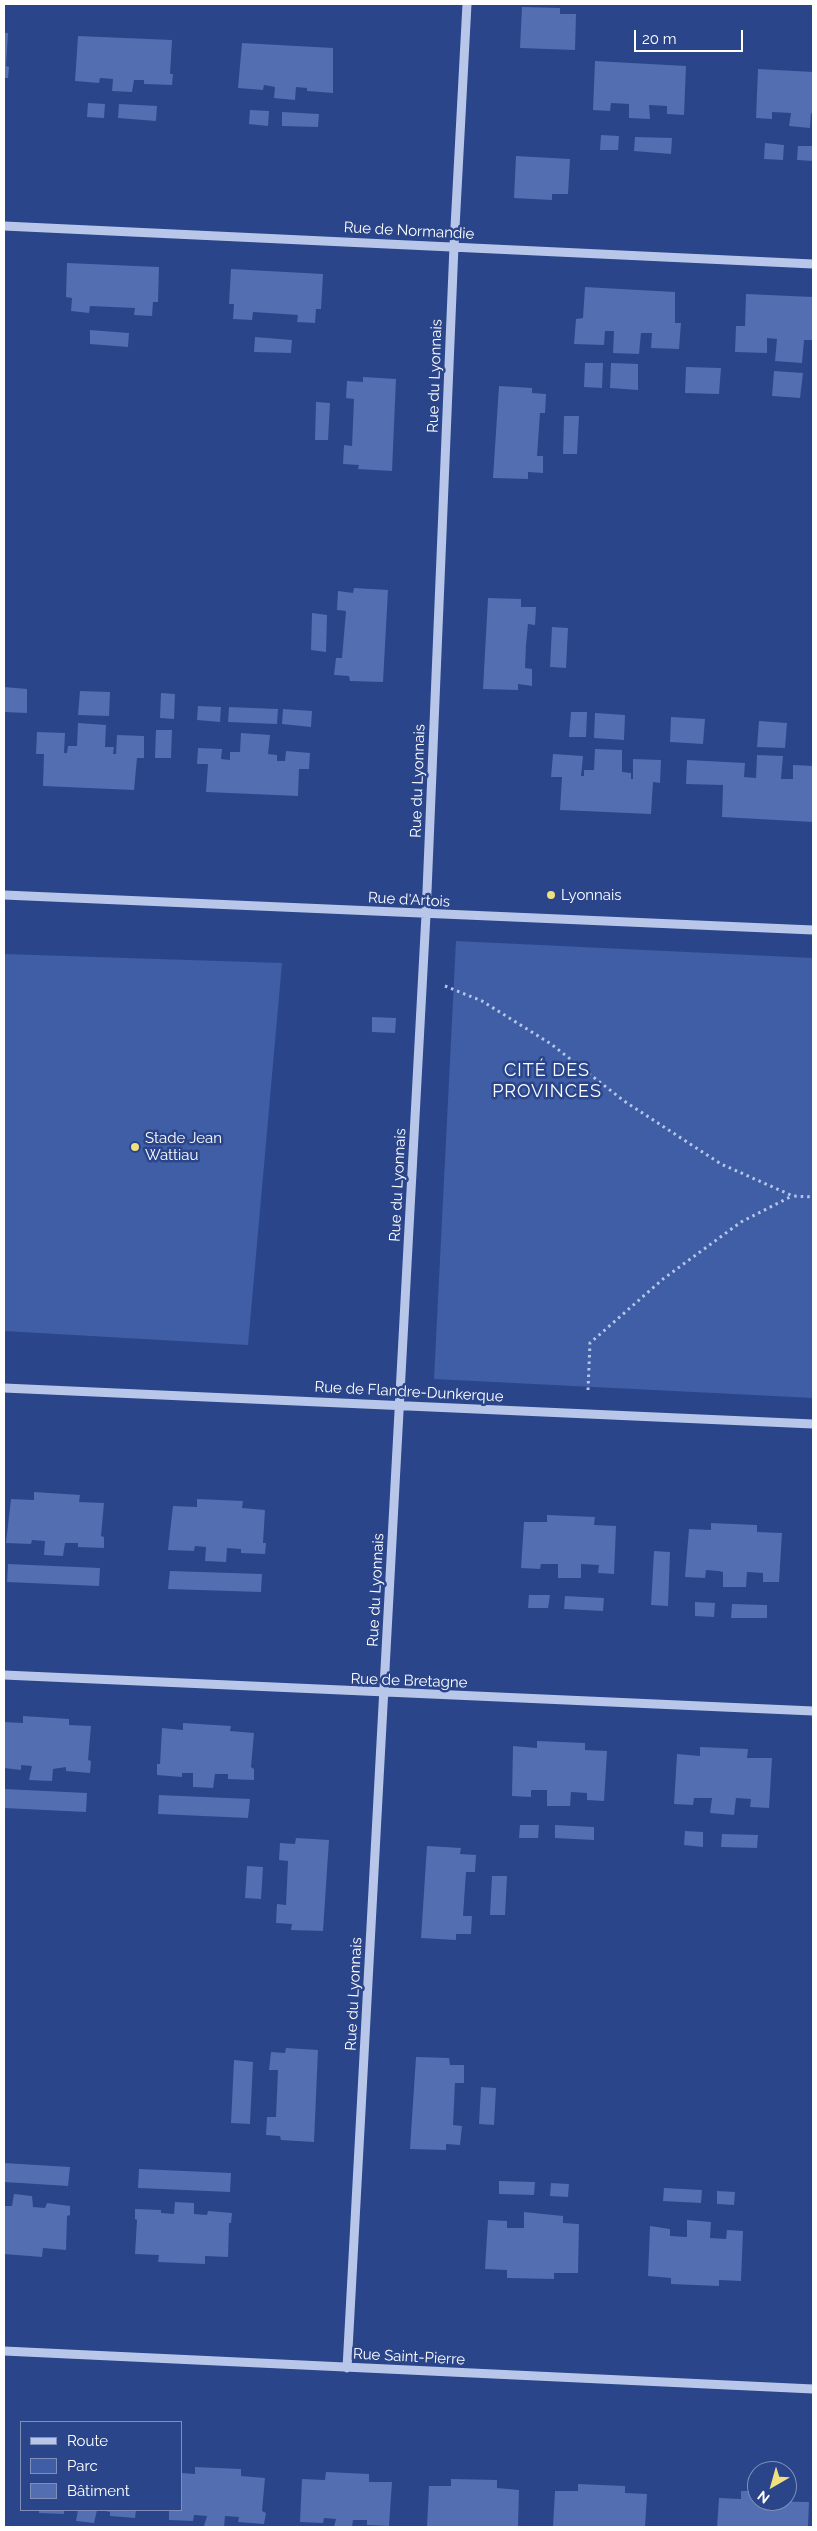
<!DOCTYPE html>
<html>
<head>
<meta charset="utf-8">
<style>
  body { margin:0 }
  #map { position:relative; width:817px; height:2531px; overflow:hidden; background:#2a458a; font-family:Raleway,sans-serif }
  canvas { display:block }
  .frame { position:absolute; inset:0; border:5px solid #fff; pointer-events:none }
  .legend { position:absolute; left:20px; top:2421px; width:162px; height:90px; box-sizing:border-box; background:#2a458a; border:1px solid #7f8fb9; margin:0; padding:6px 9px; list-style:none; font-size:15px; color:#fff }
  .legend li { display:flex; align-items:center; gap:10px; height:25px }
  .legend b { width:25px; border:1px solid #7f8fb9 }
  .north { position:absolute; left:747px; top:2461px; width:50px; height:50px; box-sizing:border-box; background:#2a458a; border:1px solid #7f8fb9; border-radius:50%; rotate:218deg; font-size:14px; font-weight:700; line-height:20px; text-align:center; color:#fff }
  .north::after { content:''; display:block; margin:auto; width:18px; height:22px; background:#f0e07f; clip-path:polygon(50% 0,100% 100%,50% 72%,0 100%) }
  .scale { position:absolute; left:634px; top:30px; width:109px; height:22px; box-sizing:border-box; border:2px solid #fff; border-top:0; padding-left:6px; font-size:15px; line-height:18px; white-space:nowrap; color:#fff; -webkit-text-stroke:4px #2a458a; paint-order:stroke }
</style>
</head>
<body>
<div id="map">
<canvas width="817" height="2531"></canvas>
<div class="frame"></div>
<ul class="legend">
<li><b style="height:6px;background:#b8c7e9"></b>Route</li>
<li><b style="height:14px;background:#3f5ea6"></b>Parc</li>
<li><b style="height:14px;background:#536eb1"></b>Bâtiment</li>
</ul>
<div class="north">N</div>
<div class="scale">20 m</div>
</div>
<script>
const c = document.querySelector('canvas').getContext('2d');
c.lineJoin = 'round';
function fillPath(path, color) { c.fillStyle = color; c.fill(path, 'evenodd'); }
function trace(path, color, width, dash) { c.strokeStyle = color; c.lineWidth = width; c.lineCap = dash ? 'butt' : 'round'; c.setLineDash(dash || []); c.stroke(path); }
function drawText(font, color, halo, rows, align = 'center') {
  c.font = font + ' Raleway,sans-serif'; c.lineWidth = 5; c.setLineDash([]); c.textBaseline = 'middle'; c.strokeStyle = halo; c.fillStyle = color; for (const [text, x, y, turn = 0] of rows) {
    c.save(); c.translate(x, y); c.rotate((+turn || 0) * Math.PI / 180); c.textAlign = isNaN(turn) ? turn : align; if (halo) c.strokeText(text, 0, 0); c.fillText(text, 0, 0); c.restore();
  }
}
const green = new Path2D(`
  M 456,941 L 813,958 L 813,1398 L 434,1379 Z
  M 4,954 L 282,963 L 248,1345 L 4,1331 Z`);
const building = new Path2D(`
  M 522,7 L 560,8 L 560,14 L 576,14 L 575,50 L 520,48 Z
  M 4,33 L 8,33 L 6,66 L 9,67 L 8,78 L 4,78 Z
  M 78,36 L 172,40 L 170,74 L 173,74 L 172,85 L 144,84 L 144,80 L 134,80 L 132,92 L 112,91 L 113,79 L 100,78 L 99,83 L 75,81 Z
  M 242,43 L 333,48 L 333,93 L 307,91 L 307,88 L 296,87 L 295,100 L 274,98 L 275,87 L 264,85 L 263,90 L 238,88 Z
  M 595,61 L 686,66 L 684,115 L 667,114 L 667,106 L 649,105 L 650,119 L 629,118 L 629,104 L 611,103 L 610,111 L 593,110 Z
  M 758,69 L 813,72 L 813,114 L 811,113 L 810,128 L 789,126 L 791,113 L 772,112 L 772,119 L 756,118 Z
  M 88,103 L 105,104 L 104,118 L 87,117 Z
  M 119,104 L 157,106 L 156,121 L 118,118 Z
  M 250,110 L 269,111 L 268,126 L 249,124 Z
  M 282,112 L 319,114 L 318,127 L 282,126 Z
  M 601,135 L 619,136 L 618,150 L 600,150 Z
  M 635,137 L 672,138 L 671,154 L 634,151 Z
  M 765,143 L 784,145 L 783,160 L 764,159 Z
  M 798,146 L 813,146 L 813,161 L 797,160 Z
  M 516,156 L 570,159 L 568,194 L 552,194 L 552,200 L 514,198 Z
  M 67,263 L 159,267 L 158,302 L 153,302 L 152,316 L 134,315 L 135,308 L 90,306 L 89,313 L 71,311 L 72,298 L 66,297 Z
  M 231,269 L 323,274 L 321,309 L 316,309 L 315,323 L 297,322 L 298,315 L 253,312 L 252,320 L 233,319 L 234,304 L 229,304 Z
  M 585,287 L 675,292 L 675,323 L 681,323 L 679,349 L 651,348 L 652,333 L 641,333 L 639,354 L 613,353 L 614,331 L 605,331 L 604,345 L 574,344 L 576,319 L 583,318 Z
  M 746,294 L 813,297 L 813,340 L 804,340 L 802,363 L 775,361 L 777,339 L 767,338 L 767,353 L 735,352 L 736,326 L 745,326 Z
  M 90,330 L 129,333 L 128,347 L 90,344 Z
  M 255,337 L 292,340 L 291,353 L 254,352 Z
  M 585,363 L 603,363 L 602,388 L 584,387 Z
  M 611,363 L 638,364 L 638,390 L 610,388 Z
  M 686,367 L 721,368 L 719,394 L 685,393 Z
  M 774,371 L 803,373 L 800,398 L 772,396 Z
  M 363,377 L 396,379 L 392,471 L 358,469 L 359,465 L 343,464 L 344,445 L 352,446 L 354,399 L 346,398 L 347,381 L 363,382 Z
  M 499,386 L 532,388 L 532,393 L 546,394 L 545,413 L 540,413 L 537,456 L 543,456 L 543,473 L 528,472 L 528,479 L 493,478 Z
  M 316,402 L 330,403 L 328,440 L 315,440 Z
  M 564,416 L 579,416 L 577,454 L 563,454 Z
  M 354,588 L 388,590 L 383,682 L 350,681 L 349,676 L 334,675 L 336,658 L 342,658 L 346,611 L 337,610 L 338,591 L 353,593 Z
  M 488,598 L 521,599 L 521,607 L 536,607 L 535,625 L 528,624 L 526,645 L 525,668 L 532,669 L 532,686 L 518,684 L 518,690 L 483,689 Z
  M 312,613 L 327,615 L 326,652 L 311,650 Z
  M 552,627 L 568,628 L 566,668 L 550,667 Z
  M 4,687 L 27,689 L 27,713 L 4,712 Z
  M 80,691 L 110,692 L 109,716 L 78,715 Z
  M 161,693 L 175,694 L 174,719 L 160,718 Z
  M 198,706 L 221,707 L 220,722 L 197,720 Z
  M 229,707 L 278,709 L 277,724 L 228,722 Z
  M 283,709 L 312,711 L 311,727 L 282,724 Z
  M 571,712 L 587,712 L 586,737 L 569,737 Z
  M 595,713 L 625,715 L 624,740 L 594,738 Z
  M 671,717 L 705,719 L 703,744 L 670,742 Z
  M 759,721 L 787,723 L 785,748 L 757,747 Z
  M 78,723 L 106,725 L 105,747 L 114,747 L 113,754 L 116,754 L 117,735 L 144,736 L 144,758 L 137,758 L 134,790 L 43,786 L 44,754 L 36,754 L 37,732 L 65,733 L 64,753 L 67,753 L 68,746 L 77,746 Z
  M 156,730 L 172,730 L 171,758 L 155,758 Z
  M 241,733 L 270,735 L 268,754 L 277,755 L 277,761 L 285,761 L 286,751 L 310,753 L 309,769 L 299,769 L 298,796 L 206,792 L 208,764 L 197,764 L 198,748 L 222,749 L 221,759 L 230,760 L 230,752 L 240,752 Z
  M 595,749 L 622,750 L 622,772 L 631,773 L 631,779 L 633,779 L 633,759 L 661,760 L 660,783 L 653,782 L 651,814 L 560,810 L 562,777 L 551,777 L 553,754 L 583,756 L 581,776 L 584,776 L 584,770 L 594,770 Z
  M 757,755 L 783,756 L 781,779 L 793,779 L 793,765 L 813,766 L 813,822 L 722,817 L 723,785 L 686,784 L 687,760 L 745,763 L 744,777 L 756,778 Z
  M 372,1017 L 396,1018 L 395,1033 L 372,1032 Z
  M 34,1492 L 80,1495 L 79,1502 L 104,1503 L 101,1536 L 104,1537 L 104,1548 L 78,1547 L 78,1543 L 65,1543 L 63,1556 L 44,1555 L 45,1541 L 32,1540 L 31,1544 L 6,1543 L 11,1499 L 34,1500 Z
  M 197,1499 L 243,1501 L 242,1508 L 265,1510 L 263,1543 L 266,1543 L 265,1554 L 241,1553 L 241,1549 L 227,1548 L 226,1562 L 205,1561 L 206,1547 L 195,1546 L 194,1551 L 168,1550 L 173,1506 L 197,1507 Z
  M 547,1515 L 595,1517 L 594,1525 L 616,1526 L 614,1574 L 598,1573 L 599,1565 L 581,1564 L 581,1578 L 558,1578 L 558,1564 L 541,1564 L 540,1569 L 521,1568 L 524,1522 L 547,1522 Z
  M 711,1523 L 757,1525 L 757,1532 L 782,1533 L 779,1582 L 763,1582 L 763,1573 L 747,1572 L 746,1587 L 723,1587 L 723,1572 L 718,1571 L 706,1570 L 705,1578 L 685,1577 L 689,1529 L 711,1530 Z
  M 654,1551 L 670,1552 L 668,1606 L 651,1605 Z
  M 8,1564 L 100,1568 L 99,1586 L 7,1582 Z
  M 170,1571 L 262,1574 L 261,1592 L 168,1589 Z
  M 529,1595 L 550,1595 L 548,1608 L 528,1608 Z
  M 565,1596 L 604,1598 L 603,1611 L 564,1609 Z
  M 695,1602 L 715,1603 L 714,1617 L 695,1616 Z
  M 732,1604 L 767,1605 L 767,1618 L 731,1618 Z
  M 23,1716 L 69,1719 L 69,1725 L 91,1726 L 88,1760 L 91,1761 L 90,1773 L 66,1771 L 66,1767 L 53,1769 L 52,1781 L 29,1780 L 32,1766 L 21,1765 L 21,1770 L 4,1768 L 4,1722 L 23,1723 Z
  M 183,1723 L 231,1726 L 230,1731 L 254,1733 L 251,1767 L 254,1769 L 254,1780 L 228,1779 L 228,1774 L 215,1774 L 213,1788 L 193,1787 L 193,1773 L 182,1773 L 182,1777 L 157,1775 L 157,1764 L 160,1764 L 162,1728 L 183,1730 Z
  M 537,1741 L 585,1743 L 585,1750 L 607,1751 L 604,1801 L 587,1800 L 587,1793 L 571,1792 L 570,1806 L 547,1806 L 547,1790 L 531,1790 L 531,1797 L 512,1796 L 513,1746 L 537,1748 Z
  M 700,1747 L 748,1749 L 747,1758 L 772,1758 L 769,1808 L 750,1807 L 751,1799 L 736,1798 L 734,1815 L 710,1813 L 712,1798 L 694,1798 L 693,1805 L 674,1804 L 677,1754 L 700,1756 Z
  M 4,1789 L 87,1793 L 86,1812 L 4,1808 Z
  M 159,1795 L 250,1799 L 248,1818 L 158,1814 Z
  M 520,1825 L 539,1825 L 538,1838 L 519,1838 Z
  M 555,1825 L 594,1827 L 594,1840 L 555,1838 Z
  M 685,1831 L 703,1832 L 703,1847 L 684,1845 Z
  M 722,1834 L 758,1835 L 757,1848 L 721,1847 Z
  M 296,1838 L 329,1840 L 323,1931 L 291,1930 L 292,1924 L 276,1923 L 277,1904 L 286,1905 L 288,1861 L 279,1860 L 280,1843 L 295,1844 Z
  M 427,1846 L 461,1848 L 460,1854 L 476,1855 L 475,1872 L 466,1872 L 463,1916 L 472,1916 L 471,1934 L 456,1934 L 456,1940 L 421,1938 Z
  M 247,1866 L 263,1867 L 261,1899 L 245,1898 Z
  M 492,1876 L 507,1876 L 505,1915 L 490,1915 Z
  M 286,2048 L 318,2050 L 314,2142 L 281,2140 L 280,2136 L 266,2135 L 267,2117 L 276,2117 L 278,2070 L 269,2070 L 271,2052 L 285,2053 Z
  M 416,2057 L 449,2058 L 450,2065 L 464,2065 L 464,2083 L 455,2083 L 453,2125 L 462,2126 L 460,2145 L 446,2144 L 446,2150 L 410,2149 Z
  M 234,2060 L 253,2062 L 250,2124 L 231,2123 Z
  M 481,2087 L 496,2088 L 494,2125 L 479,2124 Z
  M 4,2163 L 70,2167 L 68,2186 L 4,2182 Z
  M 139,2169 L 231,2173 L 230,2192 L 138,2188 Z
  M 499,2181 L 535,2182 L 534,2195 L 499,2194 Z
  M 551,2183 L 569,2184 L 568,2197 L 550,2196 Z
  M 664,2188 L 702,2190 L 701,2203 L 663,2201 Z
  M 717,2191 L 735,2192 L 734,2205 L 717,2204 Z
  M 14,2194 L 32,2196 L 33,2207 L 45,2208 L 47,2203 L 70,2206 L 70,2215 L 67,2216 L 66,2250 L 43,2248 L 42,2257 L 4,2254 L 4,2206 L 12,2206 Z
  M 175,2202 L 194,2203 L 194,2214 L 207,2215 L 208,2211 L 232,2213 L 231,2223 L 229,2223 L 228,2257 L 205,2256 L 205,2264 L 158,2262 L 159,2255 L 135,2254 L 137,2220 L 135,2219 L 135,2209 L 161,2210 L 161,2213 L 174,2214 Z
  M 524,2212 L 563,2216 L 563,2223 L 579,2224 L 578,2273 L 554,2273 L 554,2279 L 507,2278 L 507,2270 L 485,2269 L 488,2220 L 507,2221 L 507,2228 L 524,2228 Z
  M 687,2220 L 711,2222 L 710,2238 L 726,2239 L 727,2230 L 743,2231 L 741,2281 L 719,2280 L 719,2286 L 671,2284 L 671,2278 L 648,2276 L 650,2226 L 670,2229 L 670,2236 L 687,2237 Z
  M 195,2467 L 241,2469 L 241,2476 L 265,2478 L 262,2511 L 266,2513 L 264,2524 L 238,2522 L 239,2517 L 225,2516 L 224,2527 L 204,2526 L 207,2516 L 194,2515 L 193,2521 L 169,2520 L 169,2510 L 181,2510 L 181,2473 L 195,2474 Z
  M 326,2472 L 369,2474 L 369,2482 L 392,2482 L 389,2526 L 367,2525 L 367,2520 L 353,2520 L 352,2527 L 334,2527 L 336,2519 L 324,2518 L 323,2523 L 300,2522 L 302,2479 L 325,2480 Z
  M 451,2479 L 497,2480 L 497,2488 L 519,2490 L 518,2527 L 427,2527 L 429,2486 L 451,2486 Z
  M 578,2484 L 625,2486 L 625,2493 L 647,2494 L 645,2527 L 553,2527 L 555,2491 L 578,2491 Z
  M 741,2491 L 757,2491 L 757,2501 L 809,2502 L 808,2527 L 717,2527 L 719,2498 L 741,2499 Z
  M 39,2510 L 64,2510 L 64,2514 L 39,2513 Z
  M 78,2510 L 97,2510 L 94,2523 L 76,2521 Z
  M 101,2510 L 136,2510 L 135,2518 L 110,2516 L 110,2512 Z`);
const path = new Path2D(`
  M 445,986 L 482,1001 L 551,1044 L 624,1101 L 721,1164 L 793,1196 L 813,1197
  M 588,1390 L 590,1343 L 663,1279 L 741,1222 L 792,1196`);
const minor = new Path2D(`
  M 4,226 L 813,264
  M 4,895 L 813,930
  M 4,1388 L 813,1424
  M 4,1675 L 813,1711
  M 4,2351 L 813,2389
  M 347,2368 L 426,915 L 454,246 L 467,4`);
const markers = [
  [551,895,5,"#f0e07f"],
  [135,1147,5,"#f0e07f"]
];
const streetNames = [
  ["Rue de Normandie",409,231,3],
  ["Rue du Lyonnais",435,376,-88],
  ["Rue du Lyonnais",418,781,-88],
  ["Rue d'Artois",409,900,3],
  ["Rue du Lyonnais",398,1185,-87],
  ["Rue de Flandre-Dunkerque",409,1392,3],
  ["Rue du Lyonnais",376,1590,-87],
  ["Rue de Bretagne",409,1681,2],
  ["Rue du Lyonnais",354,1994,-87],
  ["Rue Saint-Pierre",409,2357,3]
];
const poiNames = [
  ["Lyonnais",561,895],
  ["Stade Jean",145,1138],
  ["Wattiau",145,1155]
];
const quarterNames = [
  ["CITÉ DES",547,1071],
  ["PROVINCES",547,1092]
];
fillPath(green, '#3f5ea6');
fillPath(building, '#536eb1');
trace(path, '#b8c7e9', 3, [2.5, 4]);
trace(minor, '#b8c7e9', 9);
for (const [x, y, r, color] of markers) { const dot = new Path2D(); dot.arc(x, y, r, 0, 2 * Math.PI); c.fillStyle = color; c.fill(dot); trace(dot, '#2a458a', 2); }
drawText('15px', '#fff', '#2a458a', streetNames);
drawText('15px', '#fff', '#2a458a', poiNames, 'left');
c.letterSpacing = '1px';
drawText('18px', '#fff', '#2a458a', quarterNames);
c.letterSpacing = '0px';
</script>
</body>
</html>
